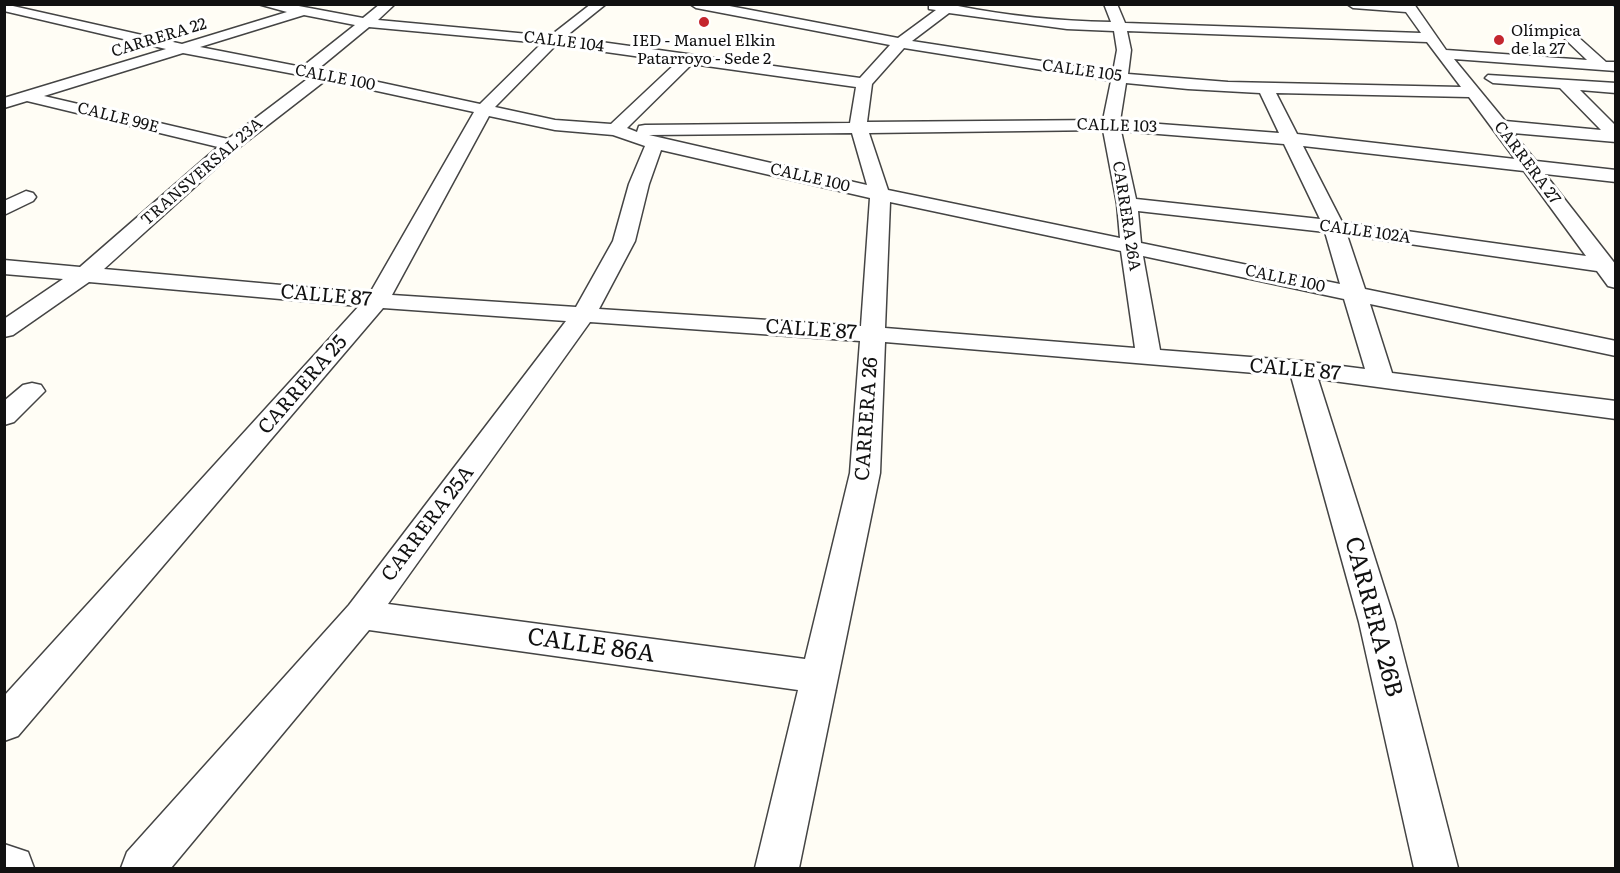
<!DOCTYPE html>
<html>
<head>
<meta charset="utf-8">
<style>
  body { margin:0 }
  #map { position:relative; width:1620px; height:873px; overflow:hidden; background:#fffdf5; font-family:Literata,serif }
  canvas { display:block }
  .frame { position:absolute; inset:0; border:6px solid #111; pointer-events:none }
</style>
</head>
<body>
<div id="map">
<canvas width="1620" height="873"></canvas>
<div class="frame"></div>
</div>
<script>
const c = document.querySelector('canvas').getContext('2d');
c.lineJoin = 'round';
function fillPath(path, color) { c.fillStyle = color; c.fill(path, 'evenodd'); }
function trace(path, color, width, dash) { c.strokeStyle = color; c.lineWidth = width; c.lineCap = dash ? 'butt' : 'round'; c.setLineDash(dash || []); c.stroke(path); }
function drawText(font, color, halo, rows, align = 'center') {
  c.font = font + ' Literata,serif'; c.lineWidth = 6; c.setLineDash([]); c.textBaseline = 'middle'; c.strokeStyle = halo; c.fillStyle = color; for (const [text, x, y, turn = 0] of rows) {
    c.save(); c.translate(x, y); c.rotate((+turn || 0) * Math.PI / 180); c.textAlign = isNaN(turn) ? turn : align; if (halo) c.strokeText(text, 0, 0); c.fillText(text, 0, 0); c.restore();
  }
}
const stream = new Path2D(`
  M 1615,4 L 1616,5 L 1616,9 L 1611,4 Z`);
const minor = new Path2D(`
  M 4,4 L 182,44 L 287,12 L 258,4 L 288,4 L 363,18 L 380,4 L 395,4 L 378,20 L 550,36 L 591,4 L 606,4 L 565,37 L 860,78 L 890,45 L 696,8 L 690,4 L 719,4 L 898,38 L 936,10 L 929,9 L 929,4 L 959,4 L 958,6 C 1008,16 1060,21 1111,22 L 1104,4 L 1117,4 L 1125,23 L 1421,33 L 1406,12 L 1353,8 L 1347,4 L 1414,4 L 1446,50 L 1587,60 L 1565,39 L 1567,36 L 1577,36 L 1606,62 L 1616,62 L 1616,71 L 1454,59 L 1505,121 L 1601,130 L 1560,88 L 1493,83 L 1485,78 L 1488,75 L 1616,83 L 1616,93 L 1580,90 L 1616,126 L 1616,142 L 1513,133 L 1536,161 L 1616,170 L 1616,182 L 1545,174 L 1616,265 L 1616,288 L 1608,286 L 1597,271 L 1347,235 L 1365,289 L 1616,341 L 1616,356 L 1370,304 L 1392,373 L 1616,401 L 1616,419 L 1318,379 L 1395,622 L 1458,868 L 1414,868 L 1359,622 L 1291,376 L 885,342 L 880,473 L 799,868 L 755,868 L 798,690 L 369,630 L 171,868 L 121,868 L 127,852 L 349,605 L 566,321 L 383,308 L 18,736 L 4,741 L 4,696 L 359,306 L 89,282 L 13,335 L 4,337 L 4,319 L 63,279 L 4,274 L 4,260 L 80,267 L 218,147 L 27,101 L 4,108 L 4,98 L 166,49 L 4,11 ZM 949,13 L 1067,29 L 1114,31 L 1117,50 L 1113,72 L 912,41 ZM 304,15 L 355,25 L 302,67 L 200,47 ZM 369,27 L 542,43 L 480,104 L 318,69 ZM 1127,31 L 1427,42 L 1461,87 L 1228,82 L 1128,74 L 1131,50 ZM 556,45 L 677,62 L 611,124 L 555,120 L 495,107 ZM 904,48 L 1111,81 L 1103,120 L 867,122 L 872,84 ZM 183,53 L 310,77 L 228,139 L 44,96 ZM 692,64 L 856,87 L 850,123 L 645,125 L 639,126 L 637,132 L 627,128 ZM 326,80 L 474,112 L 370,293 L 104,269 L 237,149 ZM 1126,83 L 1188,89 L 1260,93 L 1279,133 L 1120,121 ZM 1276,93 L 1469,97 L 1515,159 L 1297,134 ZM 489,116 L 555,130 L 613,135 L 645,146 L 629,184 L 613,241 L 576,307 L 392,295 ZM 1103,130 L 1117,204 L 1120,238 L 888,190 L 869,133 ZM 1121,131 L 1284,144 L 1320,219 L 1136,199 ZM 852,133 L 867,185 L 649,135 ZM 1303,146 L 1524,171 L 1586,256 L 1342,222 ZM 661,150 L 870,198 L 861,326 L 599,309 L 635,241 L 649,184 ZM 890,202 L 1121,251 L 1135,348 L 885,328 ZM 1138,211 L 1325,232 L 1340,284 L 1141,243 ZM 1143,256 L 1344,299 L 1365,369 L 1302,361 L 1160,350 ZM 590,322 L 860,341 L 850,473 L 805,659 L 388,604 Z
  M 26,191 L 33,193 L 36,197 L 33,201 L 4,215 L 4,201 Z
  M 32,383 L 41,385 L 45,391 L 14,422 L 4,425 L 4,401 L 23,385 Z
  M 4,844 L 28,852 L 34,868 L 4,868 Z`);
const markers = [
  [704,22,6,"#c4262e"],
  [1499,40,6,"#c4262e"]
];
const farPoinames = [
  ["Olímpica",1511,31],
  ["de la 27",1511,49],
  ["IED - Manuel Elkin",704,41,"center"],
  ["Patarroyo - Sede 2",704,59,"center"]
];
const farStreetnames = [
  ["CARRERA 22",159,38,-17],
  ["CALLE 104",564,42,7],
  ["CALLE 105",1082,71,8],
  ["CALLE 100",335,78,11],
  ["CALLE 99E",118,118,14],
  ["CALLE 103",1117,126,2],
  ["CARRERA 27",1527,163,53],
  ["TRANSVERSAL 23A",202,172,-41],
  ["CALLE 100",810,178,13],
  ["CARRERA 26A",1126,216,81],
  ["CALLE 102A",1365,232,8],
  ["CALLE 100",1285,279,12]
];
const streetNames = [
  ["CALLE 87",326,296,5],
  ["CALLE 87",811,330,4],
  ["CALLE 87",1295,370,5],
  ["CARRERA 25",303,385,-49],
  ["CARRERA 26",867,419,-86],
  ["CARRERA 25A",428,524,-53]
];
const nearStreetnames = [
  ["CARRERA 26B",1373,617,75],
  ["CALLE 86A",591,646,8]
];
fillPath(stream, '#3f96cf');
trace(minor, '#444', 3);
fillPath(minor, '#fff');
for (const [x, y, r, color] of markers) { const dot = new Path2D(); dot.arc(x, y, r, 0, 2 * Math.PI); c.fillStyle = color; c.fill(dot); trace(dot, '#fff', 2); }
drawText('16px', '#111', '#fff', farPoinames, 'left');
drawText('16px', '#111', '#fff', farStreetnames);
drawText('20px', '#111', '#fff', streetNames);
drawText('24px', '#111', '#fff', nearStreetnames);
</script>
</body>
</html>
